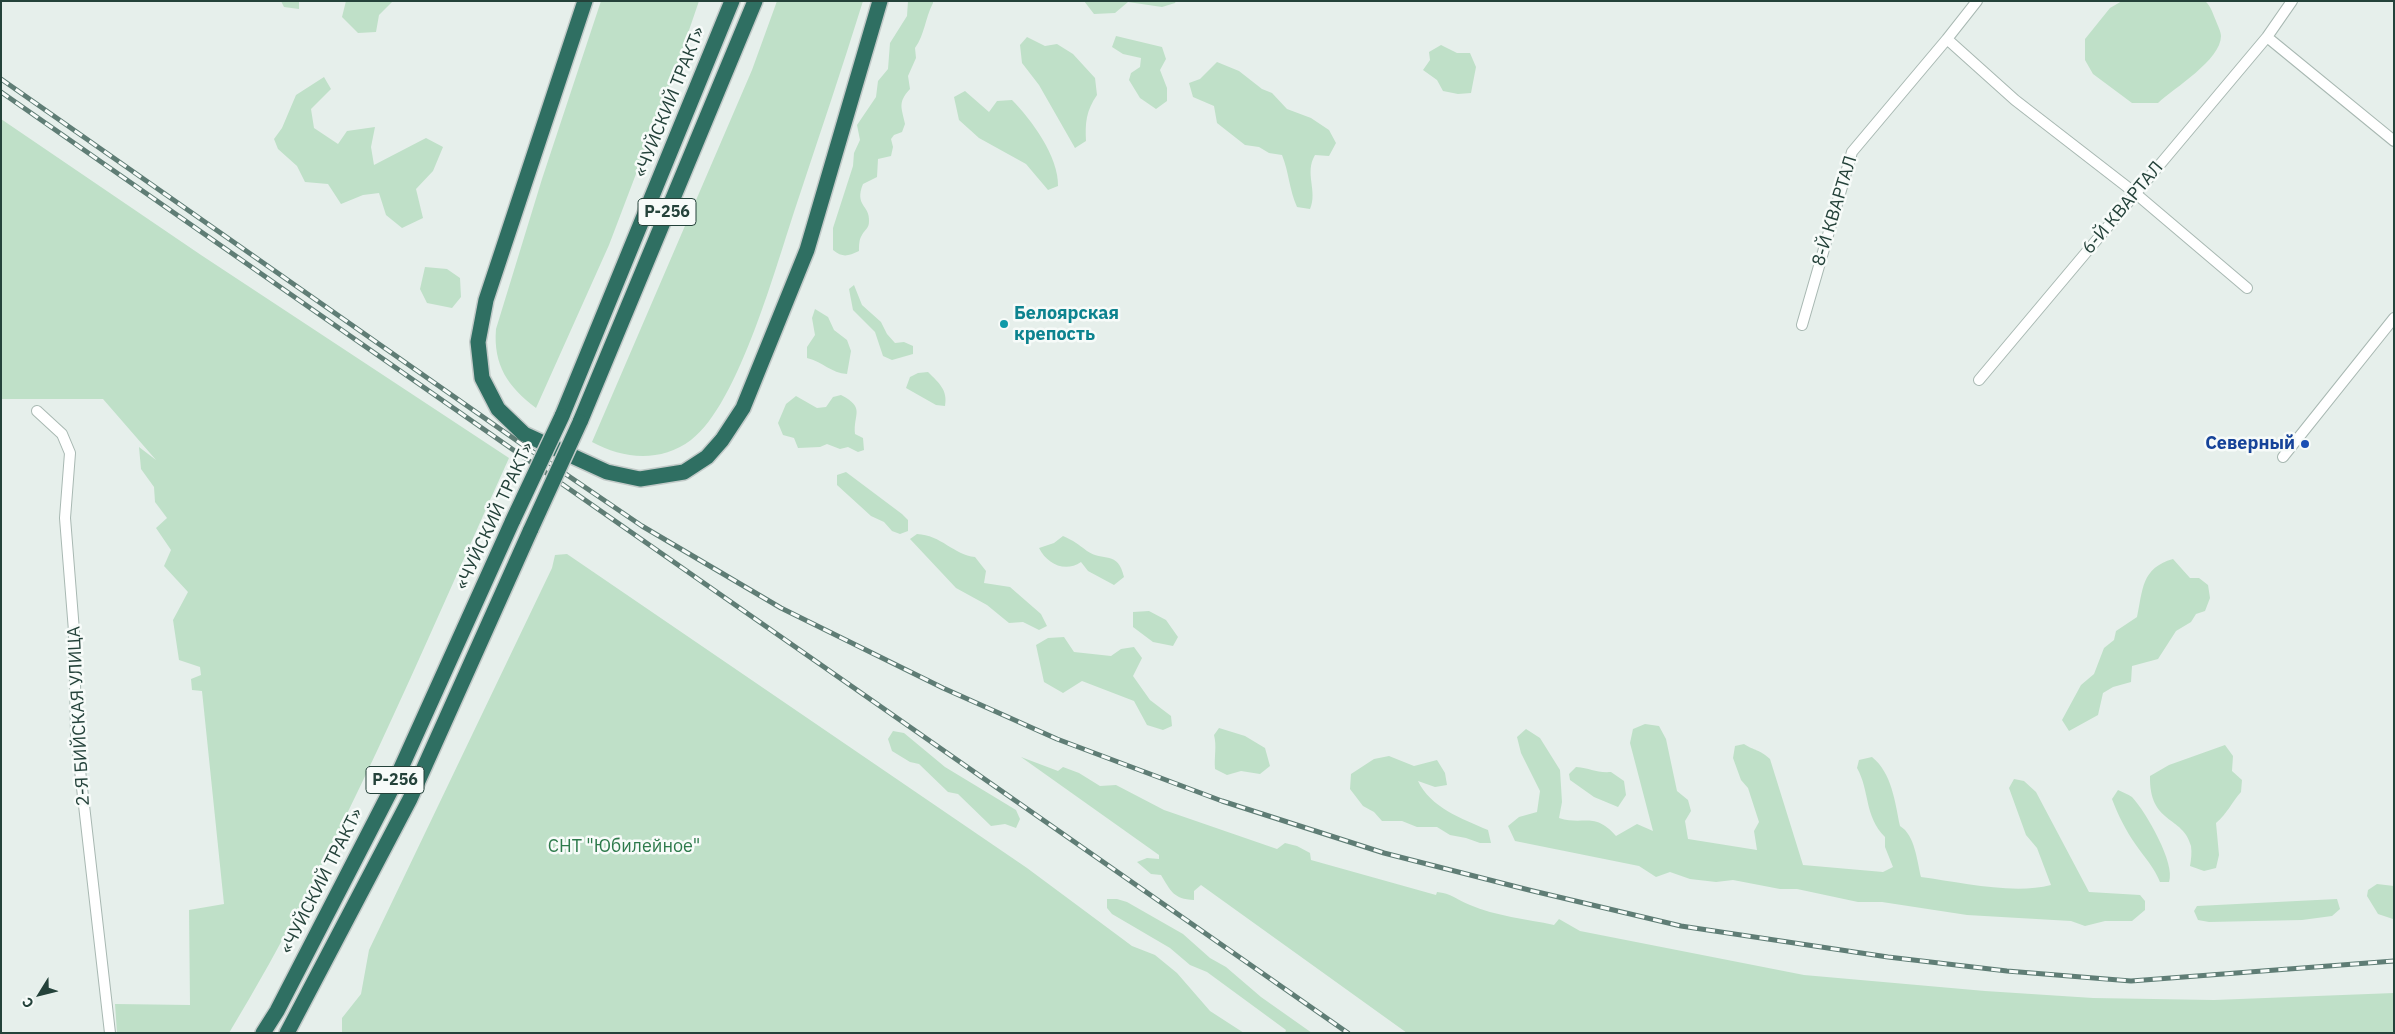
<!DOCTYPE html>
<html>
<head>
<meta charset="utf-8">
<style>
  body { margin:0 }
  #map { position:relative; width:2395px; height:1034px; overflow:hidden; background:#e6efeb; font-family:"IBM Plex Sans",sans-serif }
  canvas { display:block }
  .frame { position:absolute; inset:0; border:2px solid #24423a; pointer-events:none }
  .north { position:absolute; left:15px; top:969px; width:50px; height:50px; -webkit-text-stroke:4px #f7fbf9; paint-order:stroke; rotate:234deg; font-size:14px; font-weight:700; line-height:20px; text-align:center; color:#24423a }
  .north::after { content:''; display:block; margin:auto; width:18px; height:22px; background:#24423a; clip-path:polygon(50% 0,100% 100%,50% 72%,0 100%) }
</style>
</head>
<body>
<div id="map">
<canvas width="2395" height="1034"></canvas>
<div class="frame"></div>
<div class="north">С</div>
</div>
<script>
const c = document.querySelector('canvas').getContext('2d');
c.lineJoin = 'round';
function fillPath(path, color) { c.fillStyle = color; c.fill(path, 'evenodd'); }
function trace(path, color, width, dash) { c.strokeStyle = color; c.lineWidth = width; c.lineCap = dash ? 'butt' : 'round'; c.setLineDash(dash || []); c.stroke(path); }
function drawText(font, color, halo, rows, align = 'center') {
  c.font = font + ' "IBM Plex Sans",sans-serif'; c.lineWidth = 5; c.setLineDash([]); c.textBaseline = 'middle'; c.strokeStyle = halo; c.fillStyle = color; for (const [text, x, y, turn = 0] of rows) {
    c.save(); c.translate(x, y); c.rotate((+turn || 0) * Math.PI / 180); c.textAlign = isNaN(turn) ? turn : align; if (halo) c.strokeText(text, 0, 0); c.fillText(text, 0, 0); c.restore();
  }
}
const green = new Path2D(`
  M 281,1 L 299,1 L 299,9 L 284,7 Z
  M 346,1 L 393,1 L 379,15 L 376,32 L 358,33 L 342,17 Z
  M 601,1 L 699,1 L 674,74 L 609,245 L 536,408 C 508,387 493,365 496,329 L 542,179 Z
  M 777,1 L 863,1 C 842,69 819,136 797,203 C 777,262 739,404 691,440 C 660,463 623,459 592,442 L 752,70 Z
  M 908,1 L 933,1 L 933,3 C 925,18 925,34 915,48 L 916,58 L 908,76 L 910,89 C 897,103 902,108 905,124 L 902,132 L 894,135 L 891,139 L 893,147 L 891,156 L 878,159 L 877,177 L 863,184 C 854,206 870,205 869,221 C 869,229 865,229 862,235 C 859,239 859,246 859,251 C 848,256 843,258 833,250 L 833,228 L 853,166 L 854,153 L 860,140 L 857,125 L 876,97 L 878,81 L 888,69 L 890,43 L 907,16 Z
  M 1084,1 L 1176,1 L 1175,3 L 1162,7 L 1128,2 L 1115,13 L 1094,14 Z
  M 2122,1 L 2205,1 C 2211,6 2213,14 2216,21 C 2218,26 2221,32 2221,36 C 2221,60 2174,88 2158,103 L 2132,103 L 2093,74 L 2085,60 L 2085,39 L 2110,8 Z
  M 1116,36 L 1162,47 L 1166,59 L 1160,70 L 1167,88 L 1167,101 L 1156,109 L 1140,98 L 1129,80 L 1131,73 L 1140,67 L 1141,58 L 1123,54 L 1112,47 Z
  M 1027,37 L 1045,46 L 1057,44 L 1073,54 L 1095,78 L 1097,95 C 1086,111 1085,123 1086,141 L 1075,148 L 1039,85 L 1022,63 L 1020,45 Z
  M 1441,45 L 1457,53 L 1470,53 L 1476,67 L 1471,93 L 1458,94 L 1443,91 L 1437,80 L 1423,70 L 1430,60 L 1429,52 Z
  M 1217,62 L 1239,71 L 1262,89 L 1272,93 L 1287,109 L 1311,118 L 1329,130 L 1336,143 L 1329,156 L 1315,155 C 1304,173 1318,191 1310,209 L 1297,207 C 1289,189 1289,172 1282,155 L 1269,153 L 1259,147 L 1245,145 L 1217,123 L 1214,106 L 1193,97 L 1189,83 L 1200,79 Z
  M 324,77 L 331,89 L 311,109 L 314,128 L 338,144 L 347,131 L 375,127 L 371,147 L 374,165 L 426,138 L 443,147 L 433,171 L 416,189 L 423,218 L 402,228 L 386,215 L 379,193 L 363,195 L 341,204 L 328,184 L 305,182 L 297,166 L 278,149 L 274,139 L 282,128 L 296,95 Z
  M 965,91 L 989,112 L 997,101 L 1012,100 C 1031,119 1059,157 1058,186 L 1048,190 L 1026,164 L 979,138 L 959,120 L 954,97 Z
  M 1,119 L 201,255 L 509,458 C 421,652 340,850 229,1033 L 117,1033 L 115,1004 L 190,1005 L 189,910 L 224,904 L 202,691 L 192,690 L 191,679 L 201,675 L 200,667 L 179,660 L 173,620 L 188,592 L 164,566 L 171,550 L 156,528 L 167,518 L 155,502 L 154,487 L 141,469 L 139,447 L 156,460 L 103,399 L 1,399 Z
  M 425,267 L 447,269 L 460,278 L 461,297 L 452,308 L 427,303 L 420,289 Z
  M 854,285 L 862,305 L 881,322 L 887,334 L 895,343 L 904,342 L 913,346 L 913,354 L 892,360 L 883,356 L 875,332 L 853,310 L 849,289 Z
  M 815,309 L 828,317 L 834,330 L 847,340 L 851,351 L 847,374 C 831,373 823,362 807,358 L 807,347 L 815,335 L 812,318 Z
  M 928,372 C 939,383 948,390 945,406 L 936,405 L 906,388 L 910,377 L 918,373 Z
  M 841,395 C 866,408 853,414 855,434 L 863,438 L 864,450 L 858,452 L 848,447 L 840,449 L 827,444 L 820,447 L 798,448 L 794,438 L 783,435 L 778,423 L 786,404 L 796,396 L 817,408 L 826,407 L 833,397 Z
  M 846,472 L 902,514 L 908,520 L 908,531 L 900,534 L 892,531 L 884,522 L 871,516 L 837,485 L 837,475 Z
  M 917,534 C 941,535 954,555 975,557 L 986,571 L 984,583 L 1010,587 L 1041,614 L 1047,626 L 1039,630 L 1023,622 L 1009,623 L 987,605 L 956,588 L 910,539 Z
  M 1063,536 C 1074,541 1078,544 1087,551 C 1103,562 1118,550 1124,577 L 1114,585 L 1088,571 L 1081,562 C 1065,573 1047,564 1039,548 L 1054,543 Z
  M 567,554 L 1027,868 L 1132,946 L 1155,955 L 1177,973 L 1210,1011 L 1244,1033 L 342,1033 L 342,1018 L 361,994 L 369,950 L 552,568 L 555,555 Z
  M 2173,559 L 2190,578 L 2199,578 L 2208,585 L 2210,598 L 2205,611 L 2196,614 L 2191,622 L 2176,631 L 2158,659 L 2132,666 L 2131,682 L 2113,687 L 2103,693 L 2098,715 L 2069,731 L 2062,720 L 2081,685 L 2094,674 L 2104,648 L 2114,640 L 2116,631 L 2137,617 C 2143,590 2141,568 2173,559 Z
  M 1149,611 L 1166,620 L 1178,637 L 1173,646 L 1153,642 L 1133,627 L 1133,612 Z
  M 1064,637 L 1074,652 L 1111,656 L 1121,649 L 1134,647 L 1142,658 L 1133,676 L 1150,700 L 1171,716 L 1172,726 L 1163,730 L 1147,725 L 1134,701 L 1082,681 L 1063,693 L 1044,682 L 1036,645 L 1048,638 Z
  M 1645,724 L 1659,726 L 1666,739 L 1677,791 L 1688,800 L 1691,811 L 1685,821 L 1688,839 L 1757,850 L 1754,831 L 1759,822 L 1748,788 L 1741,780 L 1733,758 L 1735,746 L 1744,744 C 1755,751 1759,749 1770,759 L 1803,865 L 1883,872 L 1893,867 L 1885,847 L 1885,837 C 1864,816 1870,791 1857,768 L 1859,760 L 1872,757 C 1892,773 1895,802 1900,826 C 1915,835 1917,861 1921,877 C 1960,882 2013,895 2051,885 L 2037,848 L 2026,835 L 2009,788 L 2014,779 L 2024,781 L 2036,792 L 2089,892 L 2140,895 L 2145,901 L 2145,910 L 2132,921 L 2105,921 L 2085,926 L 2071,921 L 1967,915 L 1882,902 L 1858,902 L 1797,889 L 1780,889 L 1733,880 L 1716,882 L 1690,879 L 1670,872 L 1656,877 L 1639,866 L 1515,841 L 1508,826 L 1519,817 L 1537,812 L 1540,791 L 1521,753 L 1517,737 L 1526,729 L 1540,738 L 1560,770 L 1562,802 L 1559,818 C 1584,826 1594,811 1616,836 L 1637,824 L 1653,831 L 1630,743 L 1633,729 Z
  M 1219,728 L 1245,736 L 1265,748 L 1270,766 L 1260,774 L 1241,771 L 1227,775 L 1215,769 C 1214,757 1217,746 1214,735 Z
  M 893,731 L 904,733 L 945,767 L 1016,810 L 1020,819 L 1016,828 L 1005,824 L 991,826 L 958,794 L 948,792 L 919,764 L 910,762 L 892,751 L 888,739 Z
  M 2225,745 L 2233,756 L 2232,771 L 2242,780 L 2241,792 C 2232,802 2227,814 2216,823 L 2219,855 L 2216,868 L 2204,871 L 2190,866 C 2191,860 2192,853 2191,846 C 2183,815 2149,825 2150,776 L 2169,765 Z
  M 1389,756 L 1414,766 L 1437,760 L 1445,773 L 1447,785 L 1435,787 L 1418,781 C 1430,807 1462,819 1488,830 L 1491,843 L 1480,843 L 1466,838 L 1450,835 L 1437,827 L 1417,827 L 1402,821 L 1382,821 L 1374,812 L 1363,806 L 1350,789 L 1351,774 L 1374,759 Z
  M 1021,757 L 1058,771 L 1063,767 L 1079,773 L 1100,786 L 1116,785 L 1164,810 L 1277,849 L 1285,843 L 1297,846 L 1310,853 L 1311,860 L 1436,895 L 1437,892 C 1451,893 1457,900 1470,905 C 1495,916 1527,919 1554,925 L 1559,919 L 1580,931 L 1804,975 L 1985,991 L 2093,998 L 2214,1000 L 2394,993 L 2394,1033 L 1407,1033 L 1201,885 L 1194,891 L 1194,900 C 1173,899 1171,891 1161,875 L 1151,874 L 1137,862 L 1147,858 L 1159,859 L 1159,855 Z
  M 1576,767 C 1591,768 1595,773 1611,772 L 1624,781 L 1626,795 L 1618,807 L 1594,797 L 1570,780 L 1569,774 Z
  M 2118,790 C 2122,792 2128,794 2132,797 C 2146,812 2176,864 2169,882 L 2160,882 C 2154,867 2145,858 2136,845 C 2126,831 2118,815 2112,799 Z
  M 2377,884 L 2394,886 L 2393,919 L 2378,914 L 2367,896 L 2368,890 Z
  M 1107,899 L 1117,899 L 1127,902 L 1183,934 L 1210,958 L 1226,967 L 1261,997 L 1312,1033 L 1285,1033 L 1286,1030 L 1207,972 L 1190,965 L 1170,948 L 1112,914 L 1107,908 Z
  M 2337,899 L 2340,909 L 2332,916 L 2302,920 L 2209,922 L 2198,920 L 2194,911 L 2197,906 Z`);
const street = new Path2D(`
  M 1977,1 L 1947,39 L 2015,100 L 2135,193 L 2247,288
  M 2267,37 L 2394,141
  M 1802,325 L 1852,152 L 1947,39
  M 1979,380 L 2267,37 L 2292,1
  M 37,411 L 62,434 L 70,453 L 65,518 L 74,631 L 76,735 L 110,1033
  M 2283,457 L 2394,318`);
const highway = new Path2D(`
  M 585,1 L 486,300 L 478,342 L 482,378 L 498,409 L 524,434 L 607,472 L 640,479 L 684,472 L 707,457 L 722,440 L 743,408 L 807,250 L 880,1
  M 562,416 L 732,1
  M 580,422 L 755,1
  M 263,1033 L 277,1011 L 392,788 L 513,520
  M 287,1033 L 410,799 L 531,529`);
const rail = new Path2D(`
  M 1,79 L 523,445 L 642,526 L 781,608 L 943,688 L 1057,739 L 1222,801 L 1384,853 L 1529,890 L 1681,926 L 1888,957 L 2007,971 L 2131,981 L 2394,961
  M 1,92 L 1348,1033`);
const highwayBridge = new Path2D(`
  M 513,520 L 562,416
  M 531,529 L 580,422`);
const markers = [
  [1004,324,5,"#0f9aa8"],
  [2305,444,5,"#1a4fb4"]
];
const shields = [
  [667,212,58],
  [395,780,58]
];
const shieldNames = [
  ["Р-256",667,212],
  ["Р-256",395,780]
];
const streetNames = [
  ["«ЧУЙСКИЙ ТРАКТ»",670,102,-68],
  ["6-Й КВАРТАЛ",2123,208,-50],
  ["8-Й КВАРТАЛ",1835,211,-73],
  ["«ЧУЙСКИЙ ТРАКТ»",495,516,-65],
  ["2-Я БИЙСКАЯ УЛИЦА",79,716,-93],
  ["«ЧУЙСКИЙ ТРАКТ»",322,881,-63]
];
const cultureNames = [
  ["Белоярская",1014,314],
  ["крепость",1014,335]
];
const transitNames = [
  ["Северный",2295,444]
];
const parkNames = [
  ["СНТ \"Юбилейное\"",624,847]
];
fillPath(green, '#bfe0c8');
trace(street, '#a8b8b2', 12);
trace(highway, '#c2cac8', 18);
trace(street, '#fff', 10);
trace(highway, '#2f6f62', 15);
trace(rail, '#5f7d75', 5);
trace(rail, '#f7fbf9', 3, [9]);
trace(highwayBridge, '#c2cac8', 18, []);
trace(highwayBridge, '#2f6f62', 15);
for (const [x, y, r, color] of markers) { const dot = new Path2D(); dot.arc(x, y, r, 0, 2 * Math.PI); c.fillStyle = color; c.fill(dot); trace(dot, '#f7fbf9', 2); }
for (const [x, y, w] of shields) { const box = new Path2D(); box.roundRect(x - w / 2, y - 13.5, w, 27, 4); c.fillStyle = '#f7fbf9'; c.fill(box); trace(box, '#24423a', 1); }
drawText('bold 16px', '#24423a', null, shieldNames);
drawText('18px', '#24423a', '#f7fbf9', streetNames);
drawText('bold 18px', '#0d838f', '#f7fbf9', cultureNames, 'left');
drawText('bold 18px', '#164399', '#f7fbf9', transitNames, 'right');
drawText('18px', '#2d7a4b', '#f7fbf9', parkNames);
</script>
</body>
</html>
